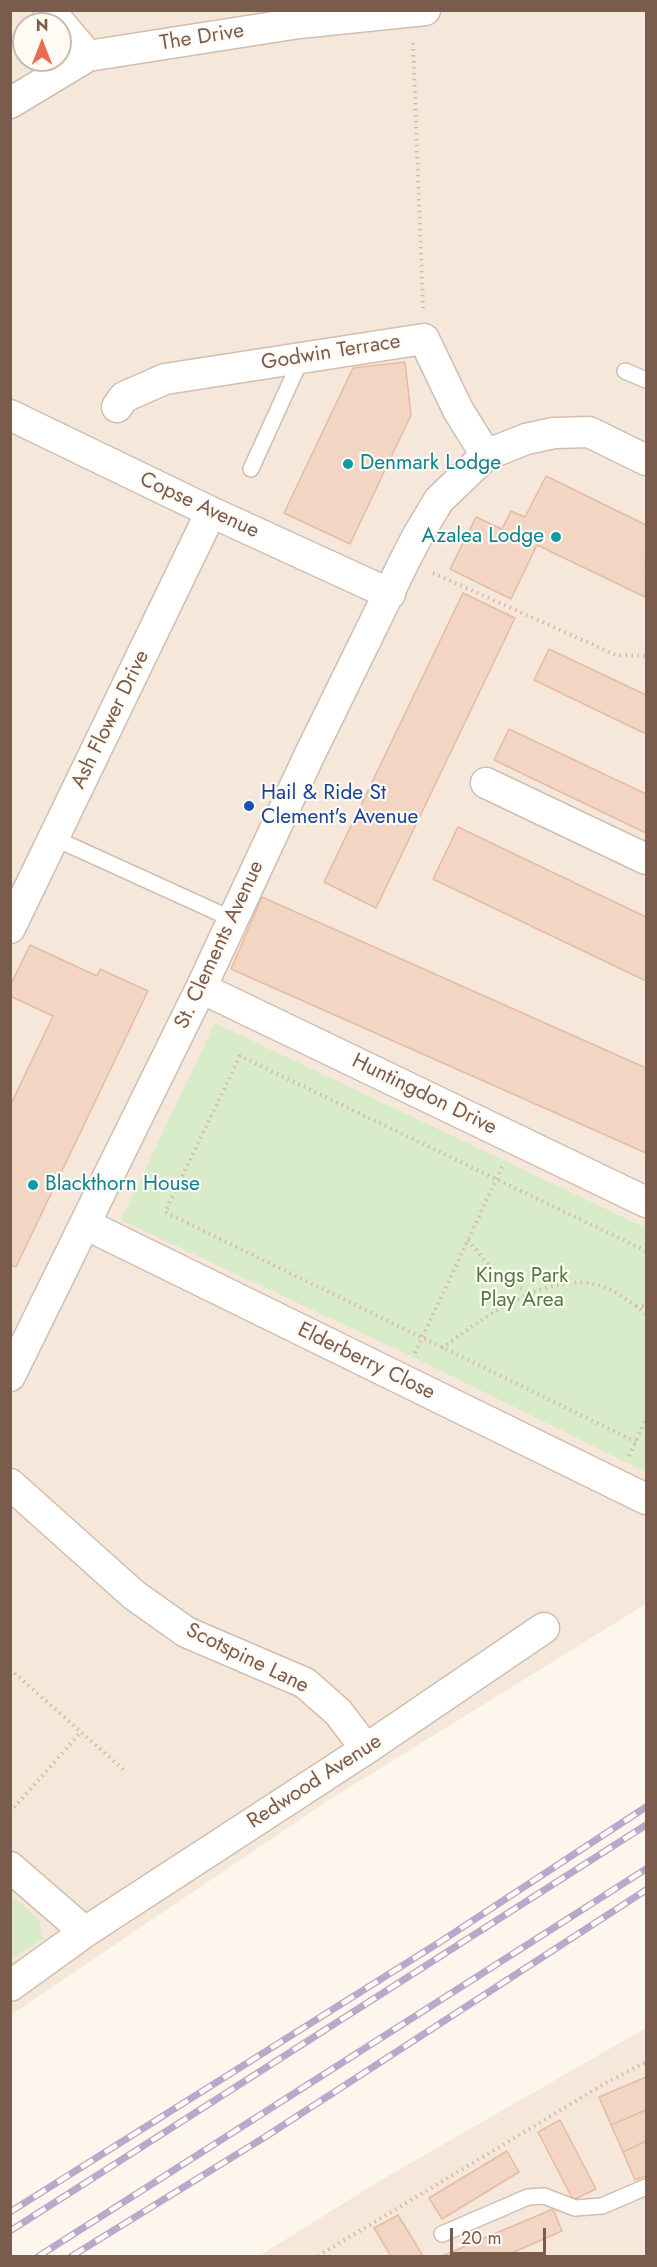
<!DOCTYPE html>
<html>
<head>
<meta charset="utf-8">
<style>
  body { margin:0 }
  #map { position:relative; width:657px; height:2267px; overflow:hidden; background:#fdf6ec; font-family:Jost,sans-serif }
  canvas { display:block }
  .frame { position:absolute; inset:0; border:12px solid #7a5c4d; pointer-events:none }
  .north { position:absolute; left:12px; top:12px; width:60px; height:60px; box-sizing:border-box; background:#fffaf3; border:2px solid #cabbb1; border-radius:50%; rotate:0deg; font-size:16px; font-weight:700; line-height:24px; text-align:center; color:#7a5c4d }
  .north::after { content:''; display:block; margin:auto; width:21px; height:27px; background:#e76f51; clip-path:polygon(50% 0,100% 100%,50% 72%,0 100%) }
  .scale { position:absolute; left:450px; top:2228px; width:96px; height:27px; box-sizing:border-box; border:3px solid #7a5c4d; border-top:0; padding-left:8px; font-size:18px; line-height:21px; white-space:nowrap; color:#7a5c4d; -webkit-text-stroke:4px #fffaf3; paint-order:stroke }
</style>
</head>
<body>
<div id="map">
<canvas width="657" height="2267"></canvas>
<div class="frame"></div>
<div class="north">N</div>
<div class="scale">20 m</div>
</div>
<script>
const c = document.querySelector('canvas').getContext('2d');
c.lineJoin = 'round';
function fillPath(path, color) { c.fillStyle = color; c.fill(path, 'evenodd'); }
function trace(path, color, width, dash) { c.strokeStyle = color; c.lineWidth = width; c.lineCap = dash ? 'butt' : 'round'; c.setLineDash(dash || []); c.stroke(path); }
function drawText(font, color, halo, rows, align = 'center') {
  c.font = font + ' Jost,sans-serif'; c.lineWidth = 4.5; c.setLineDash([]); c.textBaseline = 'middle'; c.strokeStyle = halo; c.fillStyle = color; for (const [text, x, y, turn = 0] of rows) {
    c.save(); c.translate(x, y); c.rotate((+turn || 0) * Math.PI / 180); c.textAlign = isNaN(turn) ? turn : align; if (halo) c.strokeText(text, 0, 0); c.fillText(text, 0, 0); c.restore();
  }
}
const residential = new Path2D(`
  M 11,11 L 646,11 L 646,1604 L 326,1802 L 11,2015 ZM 24,24 L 60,24 L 60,60 L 24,60 Z
  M 646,2028 L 646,2256 L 259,2256 L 381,2180 Z`);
const green = new Path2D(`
  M 215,1023 L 646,1228 L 646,1472 L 409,1355 L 121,1220 Z
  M 11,1895 L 39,1920 L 43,1939 L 11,1960 Z`);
const building = new Path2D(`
  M 405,362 L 411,415 L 350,544 L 284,513 L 353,368 Z
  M 546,476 L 646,525 L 645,597 L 537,545 L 511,599 L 450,569 L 476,517 L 502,529 L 511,511 L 525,517 Z
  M 463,593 L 515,618 L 376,908 L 324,882 Z
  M 549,649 L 646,695 L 646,734 L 534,680 Z
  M 509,729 L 646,794 L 646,833 L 494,760 Z
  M 458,827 L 646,917 L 646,981 L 433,879 Z
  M 262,897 L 646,1068 L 646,1153 L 231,969 Z
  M 30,945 L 97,976 L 100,969 L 148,991 L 16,1267 L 10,1265 L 10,1106 L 53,1016 L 10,996 L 10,986 Z
  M 646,2077 L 646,2110 L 611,2125 L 599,2097 Z
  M 646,2110 L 646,2141 L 623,2152 L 611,2125 Z
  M 560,2120 L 596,2189 L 573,2200 L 538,2132 Z
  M 646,2141 L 646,2176 L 635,2180 L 623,2152 Z
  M 507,2151 L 519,2172 L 442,2219 L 429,2198 Z
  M 553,2209 L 562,2231 L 505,2256 L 442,2256 Z
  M 398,2215 L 423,2256 L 391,2256 L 374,2228 Z`);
const path = new Path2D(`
  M 413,43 L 423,308
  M 433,573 L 616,655 L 646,656
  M 468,1240 L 494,1272 L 530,1293
  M 636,1306 L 646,1306
  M 442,1348 C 482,1319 543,1273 595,1284 C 613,1288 632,1303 646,1314
  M 415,1353 L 502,1167
  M 636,1442 L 165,1212 L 240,1056 L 646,1251
  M 629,1456 L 646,1419
  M 10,1669 L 81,1732
  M 10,1812 L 81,1732 L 125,1771
  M 318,2256 L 604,2084 L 646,2062`);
const lane = new Path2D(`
  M 625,371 L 646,380
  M 251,469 L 302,357
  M 54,838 L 232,919
  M 442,2234 L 528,2197 L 544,2196 L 575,2208 L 602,2206 L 646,2187`);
const street = new Path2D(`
  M 49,10 L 88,56
  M 10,103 L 88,56 L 299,23 L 425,10
  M 117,407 L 124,397 L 165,379 L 424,339 L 458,410 L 486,455
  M 10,415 L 211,512 L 390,594
  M 486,783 L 646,859
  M 10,928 L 211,512
  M 201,988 L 646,1202
  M 85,1224 L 646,1499
  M 10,1376 L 201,988 L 309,756 L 405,560 L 418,535 L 439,500 L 486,455 L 526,439 L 554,433 L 589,432 L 646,460
  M 10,1484 L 134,1595 L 186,1632 L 305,1683 L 338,1712 L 366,1749
  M 10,1867 L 85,1932
  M 10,1986 L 85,1932 L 366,1749 L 544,1628`);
const rail = new Path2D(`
  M 10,2212 L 440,1942 L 646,1807
  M 10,2231 L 646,1825
  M 39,2256 L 646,1869
  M 72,2256 L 265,2137 L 646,1890`);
const markers = [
  [348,464,6,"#0f9aa8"],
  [556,537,6,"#0f9aa8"],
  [249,806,6,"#1a4fb4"],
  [33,1185,6,"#0f9aa8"]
];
const streetNames = [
  ["The Drive",202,38,-9],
  ["Godwin Terrace",331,353,-9],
  ["Copse Avenue",199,506,25],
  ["Ash Flower Drive",111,720,-64],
  ["St. Clements Avenue",220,945,-65],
  ["Huntingdon Drive",424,1095,26],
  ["Elderberry Close",366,1362,26],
  ["Scotspine Lane",247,1659,26],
  ["Redwood Avenue",315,1782,-33]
];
const cultureNames = [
  ["Denmark Lodge",360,464],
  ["Azalea Lodge",544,537,"right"],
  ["Blackthorn House",45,1185]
];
const transitNames = [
  ["Hail & Ride St",261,794],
  ["Clement's Avenue",261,818]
];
const parkNames = [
  ["Kings Park",522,1277],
  ["Play Area",522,1301]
];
fillPath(residential, '#f5e8da');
fillPath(green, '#d8ecc9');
fillPath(building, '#f3d5c3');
trace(building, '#e6bba3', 1.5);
trace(lane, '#d1beb0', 18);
trace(street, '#d1beb0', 33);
trace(path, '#d9b8a5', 4, [1.5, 4.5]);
trace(lane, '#fff', 15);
trace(street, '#fff', 30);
trace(rail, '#b9a8c9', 7);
trace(rail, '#fffaf3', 4.5, [14]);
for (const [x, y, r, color] of markers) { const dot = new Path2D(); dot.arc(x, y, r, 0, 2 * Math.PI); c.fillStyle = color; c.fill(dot); trace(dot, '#fffaf3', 2); }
drawText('21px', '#7a5c4d', '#fffaf3', streetNames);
drawText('21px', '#0d838f', '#fffaf3', cultureNames, 'left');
drawText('21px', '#164399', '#fffaf3', transitNames, 'left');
drawText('21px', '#537a41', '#fffaf3', parkNames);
</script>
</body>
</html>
